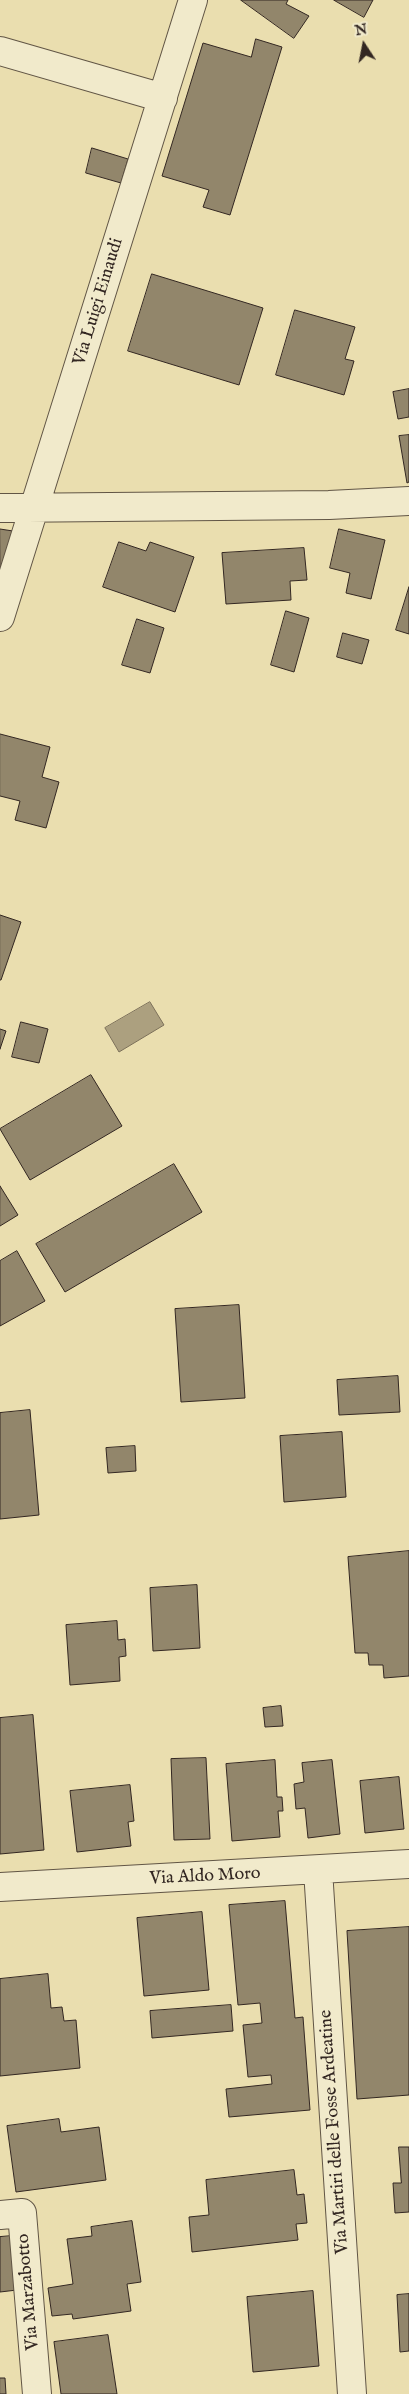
<!DOCTYPE html>
<html>
<head>
<meta charset="utf-8">
<style>
  body { margin:0 }
  #map { position:relative; width:409px; height:2394px; overflow:hidden; background:#eadeaf; font-family:"IM FELL English",serif }
  canvas { display:block }
  .north { position:absolute; left:339px; top:20px; width:50px; height:50px; -webkit-text-stroke:4px #f1eacb; paint-order:stroke; rotate:349deg; font-size:14px; font-weight:700; line-height:20px; text-align:center; color:#332722 }
  .north::after { content:''; display:block; margin:auto; width:18px; height:22px; background:#332722; clip-path:polygon(50% 0,100% 100%,50% 72%,0 100%) }
</style>
</head>
<body>
<div id="map">
<canvas width="409" height="2394"></canvas>
<div class="north">N</div>
</div>
<script>
const c = document.querySelector('canvas').getContext('2d');
c.lineJoin = 'round';
function fillPath(path, color) { c.fillStyle = color; c.fill(path, 'evenodd'); }
function trace(path, color, width, dash) { c.strokeStyle = color; c.lineWidth = width; c.lineCap = dash ? 'butt' : 'round'; c.setLineDash(dash || []); c.stroke(path); }
function drawText(font, color, halo, rows, align = 'center') {
  c.font = font + ' "IM FELL English",serif'; c.lineWidth = 5; c.setLineDash([]); c.textBaseline = 'middle'; c.strokeStyle = halo; c.fillStyle = color; for (const [text, x, y, turn = 0] of rows) {
    c.save(); c.translate(x, y); c.rotate((+turn || 0) * Math.PI / 180); c.textAlign = isNaN(turn) ? turn : align; if (halo) c.strokeText(text, 0, 0); c.fillText(text, 0, 0); c.restore();
  }
}
const water = new Path2D(`
  M 150,1002 L 164,1025 L 119,1052 L 105,1028 Z`);
const building = new Path2D(`
  M 241,0 L 288,0 L 286,4 L 309,16 L 294,38 Z
  M 334,0 L 373,0 L 364,17 Z
  M 256,39 L 282,47 L 230,215 L 203,207 L 209,190 L 162,176 L 203,43 L 251,57 Z
  M 92,148 L 128,159 L 121,183 L 86,173 Z
  M 152,274 L 263,308 L 239,385 L 128,351 Z
  M 295,310 L 355,327 L 345,359 L 354,361 L 344,395 L 276,375 Z
  M 409,389 L 409,417 L 398,419 L 393,392 Z
  M 409,435 L 409,482 L 407,483 L 399,436 Z
  M 0,529 L 13,531 L 0,574 Z
  M 339,529 L 385,540 L 371,599 L 346,593 L 350,573 L 330,568 Z
  M 119,542 L 146,551 L 150,542 L 194,557 L 175,612 L 103,587 Z
  M 304,548 L 307,580 L 290,581 L 291,600 L 226,604 L 222,553 Z
  M 409,587 L 409,634 L 396,630 Z
  M 286,611 L 309,618 L 294,672 L 271,665 Z
  M 137,619 L 164,628 L 150,673 L 122,665 Z
  M 343,633 L 369,640 L 362,664 L 337,657 Z
  M 0,734 L 50,747 L 42,777 L 59,782 L 46,828 L 15,820 L 20,801 L 0,796 Z
  M 0,915 L 21,922 L 1,980 L 0,980 Z
  M 21,1022 L 48,1029 L 39,1063 L 12,1057 Z
  M 0,1029 L 6,1031 L 0,1049 Z
  M 91,1075 L 122,1126 L 30,1180 L 0,1129 Z
  M 174,1164 L 202,1212 L 65,1292 L 36,1244 Z
  M 0,1186 L 18,1215 L 0,1226 Z
  M 17,1251 L 45,1301 L 0,1326 L 0,1261 Z
  M 239,1305 L 245,1398 L 181,1402 L 175,1309 Z
  M 398,1376 L 400,1412 L 339,1415 L 337,1380 Z
  M 30,1410 L 39,1515 L 0,1519 L 0,1413 Z
  M 342,1432 L 346,1497 L 284,1502 L 280,1436 Z
  M 135,1446 L 136,1471 L 108,1473 L 106,1448 Z
  M 409,1551 L 409,1676 L 384,1678 L 383,1665 L 369,1665 L 368,1653 L 355,1653 L 348,1557 Z
  M 197,1585 L 200,1648 L 153,1651 L 150,1588 Z
  M 117,1621 L 118,1640 L 125,1639 L 126,1656 L 119,1657 L 120,1681 L 70,1685 L 66,1625 Z
  M 281,1706 L 283,1726 L 265,1727 L 263,1708 Z
  M 33,1715 L 44,1850 L 0,1854 L 0,1718 Z
  M 206,1758 L 210,1839 L 174,1840 L 171,1759 Z
  M 275,1760 L 277,1797 L 282,1797 L 283,1811 L 278,1811 L 280,1837 L 232,1841 L 226,1764 Z
  M 332,1760 L 340,1834 L 308,1838 L 305,1808 L 296,1809 L 294,1784 L 304,1782 L 302,1763 Z
  M 399,1777 L 404,1829 L 365,1833 L 360,1781 Z
  M 130,1785 L 134,1821 L 128,1822 L 131,1846 L 77,1852 L 70,1791 Z
  M 285,1901 L 295,2018 L 303,2017 L 310,2110 L 229,2117 L 226,2089 L 272,2084 L 271,2075 L 248,2077 L 243,2025 L 262,2023 L 260,2003 L 238,2005 L 229,1905 Z
  M 202,1912 L 209,1990 L 144,1996 L 137,1918 Z
  M 409,1927 L 409,2095 L 357,2099 L 347,1931 Z
  M 48,1974 L 51,2008 L 62,2007 L 64,2021 L 76,2020 L 80,2068 L 0,2076 L 0,1979 Z
  M 231,2005 L 233,2031 L 152,2038 L 150,2011 Z
  M 59,2119 L 61,2132 L 99,2127 L 106,2180 L 16,2192 L 7,2126 Z
  M 399,2147 L 409,2147 L 409,2212 L 395,2213 L 393,2183 L 401,2183 Z
  M 294,2170 L 297,2195 L 304,2194 L 307,2223 L 296,2224 L 298,2240 L 192,2252 L 189,2217 L 209,2215 L 206,2180 Z
  M 132,2221 L 141,2282 L 127,2284 L 131,2311 L 73,2319 L 72,2314 L 52,2316 L 48,2288 L 73,2284 L 67,2239 L 92,2236 L 91,2227 Z
  M 12,2236 L 17,2290 L 0,2292 L 0,2237 Z
  M 313,2291 L 319,2366 L 253,2372 L 247,2297 Z
  M 409,2294 L 409,2351 L 400,2352 L 397,2295 Z
  M 108,2335 L 117,2394 L 61,2394 L 54,2342 Z
  M 0,2378 L 5,2378 L 6,2394 L 0,2394 Z`);
const minor = new Path2D(`
  M 0,51 L 163,98
  M 0,508 L 329,505 L 409,501
  M 0,617 L 193,0
  M 318,1870 L 352,2394
  M 0,1887 L 409,1864
  M 0,2215 L 22,2213 L 37,2394`);
const streetNames = [
  ["Via Luigi Einaudi",99,302,-73],
  ["Via Aldo Moro",205,1877,-3],
  ["Via Martiri delle Fosse Ardeatine",335,2132,-94],
  ["Via Marzabotto",29,2292,-95]
];
fillPath(water, '#aca07f');
trace(water, '#7c705a', 1);
fillPath(building, '#92866b');
trace(building, '#332722', 1);
trace(minor, '#615545', 30);
trace(minor, '#f1eacb', 28);
drawText('18px', '#332722', '#f1eacb', streetNames);
</script>
</body>
</html>
